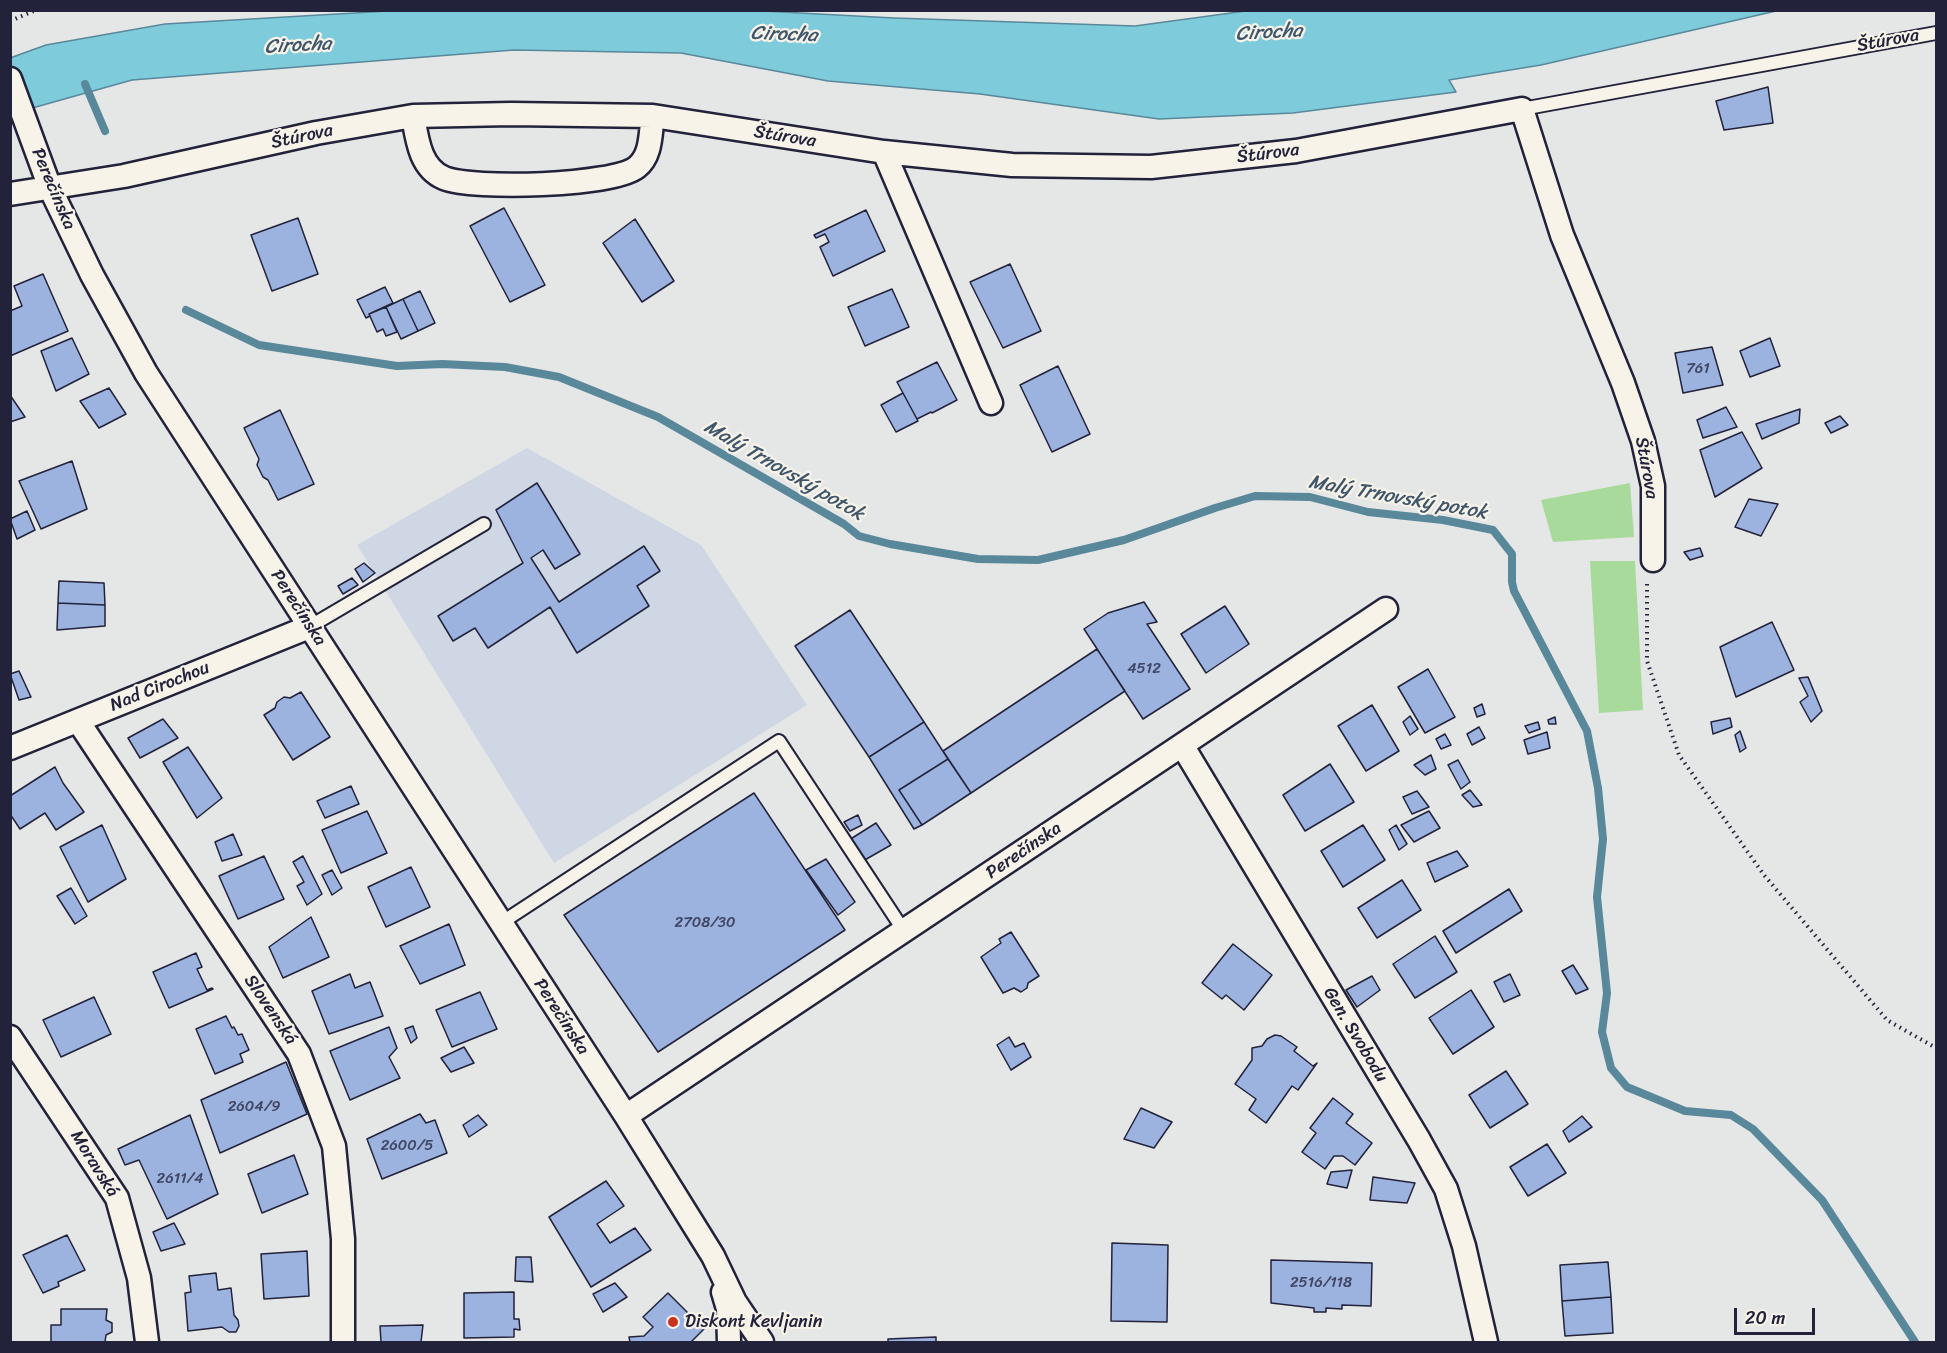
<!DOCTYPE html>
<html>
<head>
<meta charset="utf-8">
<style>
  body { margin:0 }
  #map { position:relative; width:1947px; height:1353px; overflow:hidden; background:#e5e6e6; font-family:Sriracha,sans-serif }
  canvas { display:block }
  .frame { position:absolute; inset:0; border:12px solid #22223b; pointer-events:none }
  .scale { position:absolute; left:1734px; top:1308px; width:81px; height:27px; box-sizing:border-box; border:3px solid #22223b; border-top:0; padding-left:8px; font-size:18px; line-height:21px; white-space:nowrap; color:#22223b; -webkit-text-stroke:4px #f7f3e8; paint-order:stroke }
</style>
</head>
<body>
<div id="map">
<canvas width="1947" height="1353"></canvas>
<div class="frame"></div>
<div class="scale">20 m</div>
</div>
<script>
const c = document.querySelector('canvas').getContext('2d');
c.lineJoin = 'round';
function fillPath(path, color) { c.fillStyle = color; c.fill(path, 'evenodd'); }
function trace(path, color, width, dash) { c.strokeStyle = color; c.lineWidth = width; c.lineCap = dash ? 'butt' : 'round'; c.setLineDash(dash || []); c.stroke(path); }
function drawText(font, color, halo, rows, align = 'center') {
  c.font = font + ' Sriracha,sans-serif'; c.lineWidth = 4.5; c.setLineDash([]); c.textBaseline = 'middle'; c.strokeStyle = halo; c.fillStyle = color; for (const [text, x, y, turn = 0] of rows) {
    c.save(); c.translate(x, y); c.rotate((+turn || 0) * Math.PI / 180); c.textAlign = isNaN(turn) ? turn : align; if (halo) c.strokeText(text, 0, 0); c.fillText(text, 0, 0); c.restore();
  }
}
const built = new Path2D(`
  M 527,448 L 701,545 L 807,705 L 554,863 L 357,545 Z`);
const green = new Path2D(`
  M 1630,483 L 1634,537 L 1553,542 L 1541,500 Z
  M 1590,561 L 1635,561 L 1643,710 L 1599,713 Z`);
const water = new Path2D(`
  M 406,10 L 744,10 L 894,18 L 1135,26 L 1253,10 L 1776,11 L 1541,65 L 1449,80 L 1456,92 L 1293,113 L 1159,119 L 980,94 L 828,81 L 681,53 L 514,50 L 132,80 L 11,114 L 10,58 L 46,45 L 165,24 Z`);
const stream = new Path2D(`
  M 85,84 L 105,131
  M 186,310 L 259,345 L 397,366 L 442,364 L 505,367 L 559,377 L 658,417 L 844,524 L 859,536 L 890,544 L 978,559 L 1038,560 L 1124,540 L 1215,508 L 1255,496 L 1310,497 L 1368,512 L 1443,520 L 1493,530 L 1512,554 L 1512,582 L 1514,591 L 1587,731 L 1598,788 L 1603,839 L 1597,897 L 1607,993 L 1602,1032 L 1611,1068 L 1627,1087 L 1685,1111 L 1731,1115 L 1753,1129 L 1822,1200 L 1915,1342`);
const building = new Path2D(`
  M 1768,87 L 1773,123 L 1724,130 L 1716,101 Z
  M 504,208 L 545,285 L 510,302 L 470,226 Z
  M 866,210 L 885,251 L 833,276 L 820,247 L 829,242 L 825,234 L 816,238 L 814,235 Z
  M 298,218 L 318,274 L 272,291 L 251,235 Z
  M 635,219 L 674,281 L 642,302 L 603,243 Z
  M 1010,264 L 1041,331 L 1003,348 L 970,282 Z
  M 43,274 L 68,331 L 10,356 L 10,311 L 22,306 L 14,286 Z
  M 385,287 L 393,303 L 369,314 L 370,316 L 366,318 L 357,300 Z
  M 892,289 L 909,327 L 865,346 L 848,307 Z
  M 420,291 L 435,323 L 418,331 L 403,299 Z
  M 403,299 L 418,331 L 401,339 L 386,307 Z
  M 386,307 L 397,332 L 386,336 L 383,329 L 377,332 L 369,314 Z
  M 72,338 L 89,374 L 56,391 L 41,351 Z
  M 1770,338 L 1780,366 L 1750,377 L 1740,351 Z
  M 1712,347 L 1723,385 L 1683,393 L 1675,353 Z
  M 937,362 L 957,400 L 932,413 L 931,412 L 917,419 L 897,382 Z
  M 1058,366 L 1090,434 L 1052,452 L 1020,385 Z
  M 109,388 L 126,414 L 99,428 L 80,401 Z
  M 903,393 L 918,421 L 896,432 L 881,405 Z
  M 10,395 L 25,417 L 10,422 Z
  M 1726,407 L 1737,427 L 1703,438 L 1697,420 Z
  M 1800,409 L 1799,423 L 1762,439 L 1756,424 Z
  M 280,410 L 314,484 L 278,500 L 268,480 L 263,477 L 257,465 L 259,459 L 244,428 Z
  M 1840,416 L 1848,425 L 1831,433 L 1825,423 Z
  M 1742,432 L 1762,468 L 1715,497 L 1700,450 Z
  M 72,461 L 87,509 L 41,529 L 19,481 Z
  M 537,483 L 580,554 L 555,569 L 543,550 L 531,558 L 559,602 L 644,546 L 660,571 L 637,586 L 649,606 L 577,653 L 550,607 L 488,648 L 475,628 L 453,641 L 438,616 L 523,563 L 496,510 Z
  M 1749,499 L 1778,504 L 1761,536 L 1735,527 Z
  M 27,511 L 35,530 L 17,539 L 10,519 Z
  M 1700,548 L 1703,556 L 1690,560 L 1684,552 Z
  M 364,563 L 375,573 L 363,582 L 355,569 Z
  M 352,578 L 358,585 L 343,594 L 338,586 Z
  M 59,581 L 104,583 L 105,605 L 58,603 Z
  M 1144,602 L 1157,622 L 1147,624 L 1190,689 L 1143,719 L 1084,629 L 1108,613 Z
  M 58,603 L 105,605 L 105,626 L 57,630 Z
  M 1225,606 L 1249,644 L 1206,673 L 1181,634 Z
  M 850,610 L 924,722 L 869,757 L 795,646 Z
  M 1772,622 L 1794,670 L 1736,697 L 1720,647 Z
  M 1097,649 L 1125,691 L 971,793 L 943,751 Z
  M 1428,669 L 1455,717 L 1425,733 L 1398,687 Z
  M 19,671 L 31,697 L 19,700 L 10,674 Z
  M 1808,677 L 1822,711 L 1811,722 L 1800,702 L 1808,696 L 1799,678 Z
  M 301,692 L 330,737 L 293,760 L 264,715 L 275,708 L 277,702 L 284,697 L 290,698 Z
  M 1482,704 L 1485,714 L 1477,717 L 1474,708 Z
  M 1372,705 L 1399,751 L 1366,771 L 1338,726 Z
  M 1410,716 L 1418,729 L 1410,735 L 1403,722 Z
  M 1555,717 L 1556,724 L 1549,724 L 1548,720 Z
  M 1730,718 L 1732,727 L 1713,734 L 1711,722 Z
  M 163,719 L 178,738 L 140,758 L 128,738 Z
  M 924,722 L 948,759 L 899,790 L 922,825 L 914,829 L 869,757 Z
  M 1538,722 L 1540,729 L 1529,733 L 1525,726 Z
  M 1479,727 L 1485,738 L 1472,745 L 1467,734 Z
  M 1740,731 L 1746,748 L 1740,752 L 1735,735 Z
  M 1547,732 L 1550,748 L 1528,754 L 1524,740 Z
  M 1445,734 L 1451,745 L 1441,749 L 1436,739 Z
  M 188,747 L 222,798 L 197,818 L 163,762 Z
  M 1431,755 L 1436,769 L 1425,775 L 1414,765 Z
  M 948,759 L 971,793 L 922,825 L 899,790 Z
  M 1458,760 L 1470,782 L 1461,789 L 1448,765 Z
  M 1330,764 L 1354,802 L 1305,831 L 1283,795 Z
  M 55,767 L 63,783 L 84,812 L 56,830 L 45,813 L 20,829 L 10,814 L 10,796 Z
  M 351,786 L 359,804 L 325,818 L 317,801 Z
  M 1470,790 L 1482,805 L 1473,807 L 1462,795 Z
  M 1417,791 L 1429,807 L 1412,814 L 1403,797 Z
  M 754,793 L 845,930 L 658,1052 L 564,915 Z
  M 367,811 L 387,853 L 341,873 L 322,830 Z
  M 1429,811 L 1440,828 L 1414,842 L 1401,825 Z
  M 858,815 L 862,825 L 850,831 L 844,822 Z
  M 876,823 L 891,845 L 863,861 L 849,840 Z
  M 102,825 L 126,879 L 88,902 L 60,847 Z
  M 1363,825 L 1385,860 L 1343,887 L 1321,851 Z
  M 1396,825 L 1407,844 L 1399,850 L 1389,830 Z
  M 233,834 L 242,855 L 222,861 L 215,842 Z
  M 1457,851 L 1468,866 L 1435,882 L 1427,863 Z
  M 264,856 L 284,899 L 238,919 L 219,876 Z
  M 303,856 L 322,894 L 307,905 L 297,886 L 304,882 L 293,862 Z
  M 826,859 L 855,902 L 838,915 L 806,870 Z
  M 411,867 L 430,907 L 386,927 L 368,887 Z
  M 332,870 L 342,888 L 332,895 L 322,875 Z
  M 1402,880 L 1421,910 L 1377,938 L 1358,908 Z
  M 71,888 L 87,916 L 75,924 L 57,896 Z
  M 1509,889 L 1522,911 L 1456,953 L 1443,931 Z
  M 311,917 L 329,957 L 283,978 L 269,947 Z
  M 449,924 L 465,965 L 420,984 L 400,946 Z
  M 1011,932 L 1039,976 L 1028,983 L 1027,988 L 1021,992 L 1014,988 L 1003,993 L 981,957 L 1001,943 L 999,939 Z
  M 1435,936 L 1457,972 L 1415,998 L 1393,964 Z
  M 1233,944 L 1272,975 L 1244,1010 L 1226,995 L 1222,999 L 1202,983 Z
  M 196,953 L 202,967 L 197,969 L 207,990 L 212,988 L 213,989 L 169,1008 L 153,972 Z
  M 1573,965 L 1588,989 L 1576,994 L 1562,971 Z
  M 350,974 L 355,988 L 370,982 L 383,1016 L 329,1034 L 312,991 Z
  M 1510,974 L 1520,995 L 1504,1002 L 1494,982 Z
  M 1372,976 L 1380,990 L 1357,1007 L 1346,990 Z
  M 1471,990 L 1494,1027 L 1453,1054 L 1429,1018 Z
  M 480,992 L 497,1029 L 452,1047 L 436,1010 Z
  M 94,997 L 111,1034 L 61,1057 L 43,1020 Z
  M 226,1016 L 232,1028 L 234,1027 L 238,1035 L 242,1034 L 249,1050 L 240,1054 L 243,1062 L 215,1074 L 196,1029 Z
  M 413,1026 L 417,1038 L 411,1043 L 405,1029 Z
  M 389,1027 L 397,1048 L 389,1057 L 400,1078 L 350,1100 L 330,1051 Z
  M 1275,1035 L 1281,1036 L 1297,1047 L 1294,1051 L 1313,1066 L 1317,1063 L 1298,1090 L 1292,1086 L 1266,1123 L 1249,1110 L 1256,1099 L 1235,1084 L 1252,1060 L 1252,1048 L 1262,1046 L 1267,1039 Z
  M 1009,1037 L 1015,1047 L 1024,1043 L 1031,1057 L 1011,1070 L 997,1045 Z
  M 464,1047 L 474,1063 L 451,1072 L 441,1058 Z
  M 286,1062 L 307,1114 L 220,1153 L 201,1100 Z
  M 1506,1071 L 1528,1104 L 1490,1128 L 1469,1095 Z
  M 1333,1098 L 1353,1114 L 1346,1123 L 1372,1143 L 1355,1165 L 1343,1156 L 1334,1156 L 1325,1169 L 1302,1152 L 1316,1133 L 1310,1128 Z
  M 1141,1108 L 1172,1122 L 1154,1148 L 1124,1139 Z
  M 420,1114 L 426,1123 L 435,1120 L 447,1153 L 382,1179 L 367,1139 Z
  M 190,1115 L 218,1194 L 167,1219 L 139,1160 L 125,1165 L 118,1149 Z
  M 478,1115 L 487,1125 L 469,1137 L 463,1125 Z
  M 1582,1116 L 1592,1127 L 1569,1142 L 1563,1131 Z
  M 1547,1144 L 1566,1173 L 1528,1196 L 1510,1167 Z
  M 294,1155 L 308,1194 L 262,1213 L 248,1174 Z
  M 1352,1170 L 1347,1188 L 1327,1184 L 1331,1172 Z
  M 1373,1177 L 1415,1183 L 1407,1203 L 1370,1200 Z
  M 606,1181 L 624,1206 L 597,1224 L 610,1243 L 635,1228 L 651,1250 L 591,1287 L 549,1217 Z
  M 174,1223 L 185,1244 L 161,1251 L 153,1232 Z
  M 67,1235 L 85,1270 L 58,1282 L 59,1286 L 43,1293 L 23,1255 Z
  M 1112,1243 L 1168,1245 L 1167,1322 L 1111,1321 Z
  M 307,1251 L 309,1296 L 264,1299 L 261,1254 Z
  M 516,1257 L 531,1257 L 533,1282 L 515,1281 Z
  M 1271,1260 L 1372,1263 L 1371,1306 L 1342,1305 L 1342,1309 L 1326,1308 L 1326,1312 L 1314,1312 L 1314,1308 L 1271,1303 Z
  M 1608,1262 L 1611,1297 L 1562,1301 L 1560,1265 Z
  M 216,1273 L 218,1290 L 231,1288 L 234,1315 L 238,1320 L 239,1326 L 236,1332 L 229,1332 L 222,1327 L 188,1331 L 185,1293 L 191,1292 L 189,1276 Z
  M 615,1283 L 627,1297 L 603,1312 L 593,1294 Z
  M 514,1292 L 514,1319 L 519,1319 L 520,1330 L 514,1329 L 514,1337 L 464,1338 L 464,1293 Z
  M 668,1293 L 704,1329 L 691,1342 L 630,1342 L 629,1337 L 644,1336 L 653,1327 L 643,1317 Z
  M 1611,1297 L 1613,1333 L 1565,1336 L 1562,1301 Z
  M 61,1309 L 107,1309 L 106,1320 L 112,1323 L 112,1332 L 106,1335 L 105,1342 L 51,1342 L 51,1325 L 61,1325 Z
  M 423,1325 L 421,1342 L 381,1342 L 380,1326 Z
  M 936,1337 L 936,1342 L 888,1342 L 888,1339 Z`);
const path = new Path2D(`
  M 10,21 L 36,10
  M 1647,584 L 1647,661 L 1679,755 L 1764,875 L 1887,1020 L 1936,1048`);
const lane = new Path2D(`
  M 1522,109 L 1936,33
  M 309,627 L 484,524
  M 501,923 L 779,741 L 904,931`);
const street = new Path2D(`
  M 10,79 L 50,188 L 92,275 L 146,373 L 626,1116 L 713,1256 L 735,1302 L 762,1342
  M 413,116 C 417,139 420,168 444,178 C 473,190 613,186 637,167 C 652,155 650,133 653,116
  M 884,152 L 991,403
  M 10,194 L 124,176 L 316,133 L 413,116 L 511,114 L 653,116 L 884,152 L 1012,165 L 1151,167 L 1296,151 L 1522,109 L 1562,235 L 1623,383 L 1643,441 L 1653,486 L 1653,560
  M 78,721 L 299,1054 L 334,1146 L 343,1239 L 343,1342
  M 1182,745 L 1419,1140 L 1446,1189 L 1464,1246 L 1486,1342
  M 10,748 L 309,627
  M 10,1037 L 117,1198 L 139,1278 L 147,1342
  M 626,1116 L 1386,609
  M 723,1292 L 728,1309 L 729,1342`);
const markers = [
  [673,1322,6,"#c8321e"]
];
const numberNames = [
  ["761",1698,369],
  ["4512",1144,669],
  ["2708/30",705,923],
  ["2604/9",254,1107],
  ["2600/5",407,1146],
  ["2611/4",180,1179],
  ["2516/118",1321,1283]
];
const streetNames = [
  ["Štúrova",1888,41,-10],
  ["Štúrova",302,137,-12],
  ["Štúrova",785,137,9],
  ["Štúrova",1268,154,-7],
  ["Perečínska",53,189,67],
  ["Štúrova",1646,468,80],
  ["Perečínska",298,608,57],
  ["Nad Cirochou",160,687,-22],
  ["Perečínska",1024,851,-34],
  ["Slovenská",270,1010,56],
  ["Perečínska",561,1017,57],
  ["Gen. Svobodu",1355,1035,59],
  ["Moravská",94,1164,58]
];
const poiNames = [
  ["Diskont Kevljanin",685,1322]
];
const waterNames = [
  ["Cirocha",1269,33,-3],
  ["Cirocha",784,35,2],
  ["Cirocha",298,46,-3],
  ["Malý Trnovský potok",784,471,30],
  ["Malý Trnovský potok",1398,498,10]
];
fillPath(built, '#cfd7e4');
fillPath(green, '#a8da9c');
fillPath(water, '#7eccdb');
trace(water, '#59889b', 1.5);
trace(stream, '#59889b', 8);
fillPath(building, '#9cb3e0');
trace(building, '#22223b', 1.5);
trace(lane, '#22223b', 16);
trace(street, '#22223b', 27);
trace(path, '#22223b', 4, [1.5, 4.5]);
trace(lane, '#f7f3e8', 12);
trace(street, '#f7f3e8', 22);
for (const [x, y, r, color] of markers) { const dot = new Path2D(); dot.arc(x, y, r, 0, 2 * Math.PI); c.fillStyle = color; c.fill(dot); trace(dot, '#f7f3e8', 2); }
drawText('15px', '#404664', null, numberNames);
drawText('18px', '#22223b', '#f7f3e8', streetNames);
drawText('18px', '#22223b', '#f7f3e8', poiNames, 'left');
drawText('italic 20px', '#3e556b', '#f7f3e8', waterNames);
</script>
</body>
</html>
